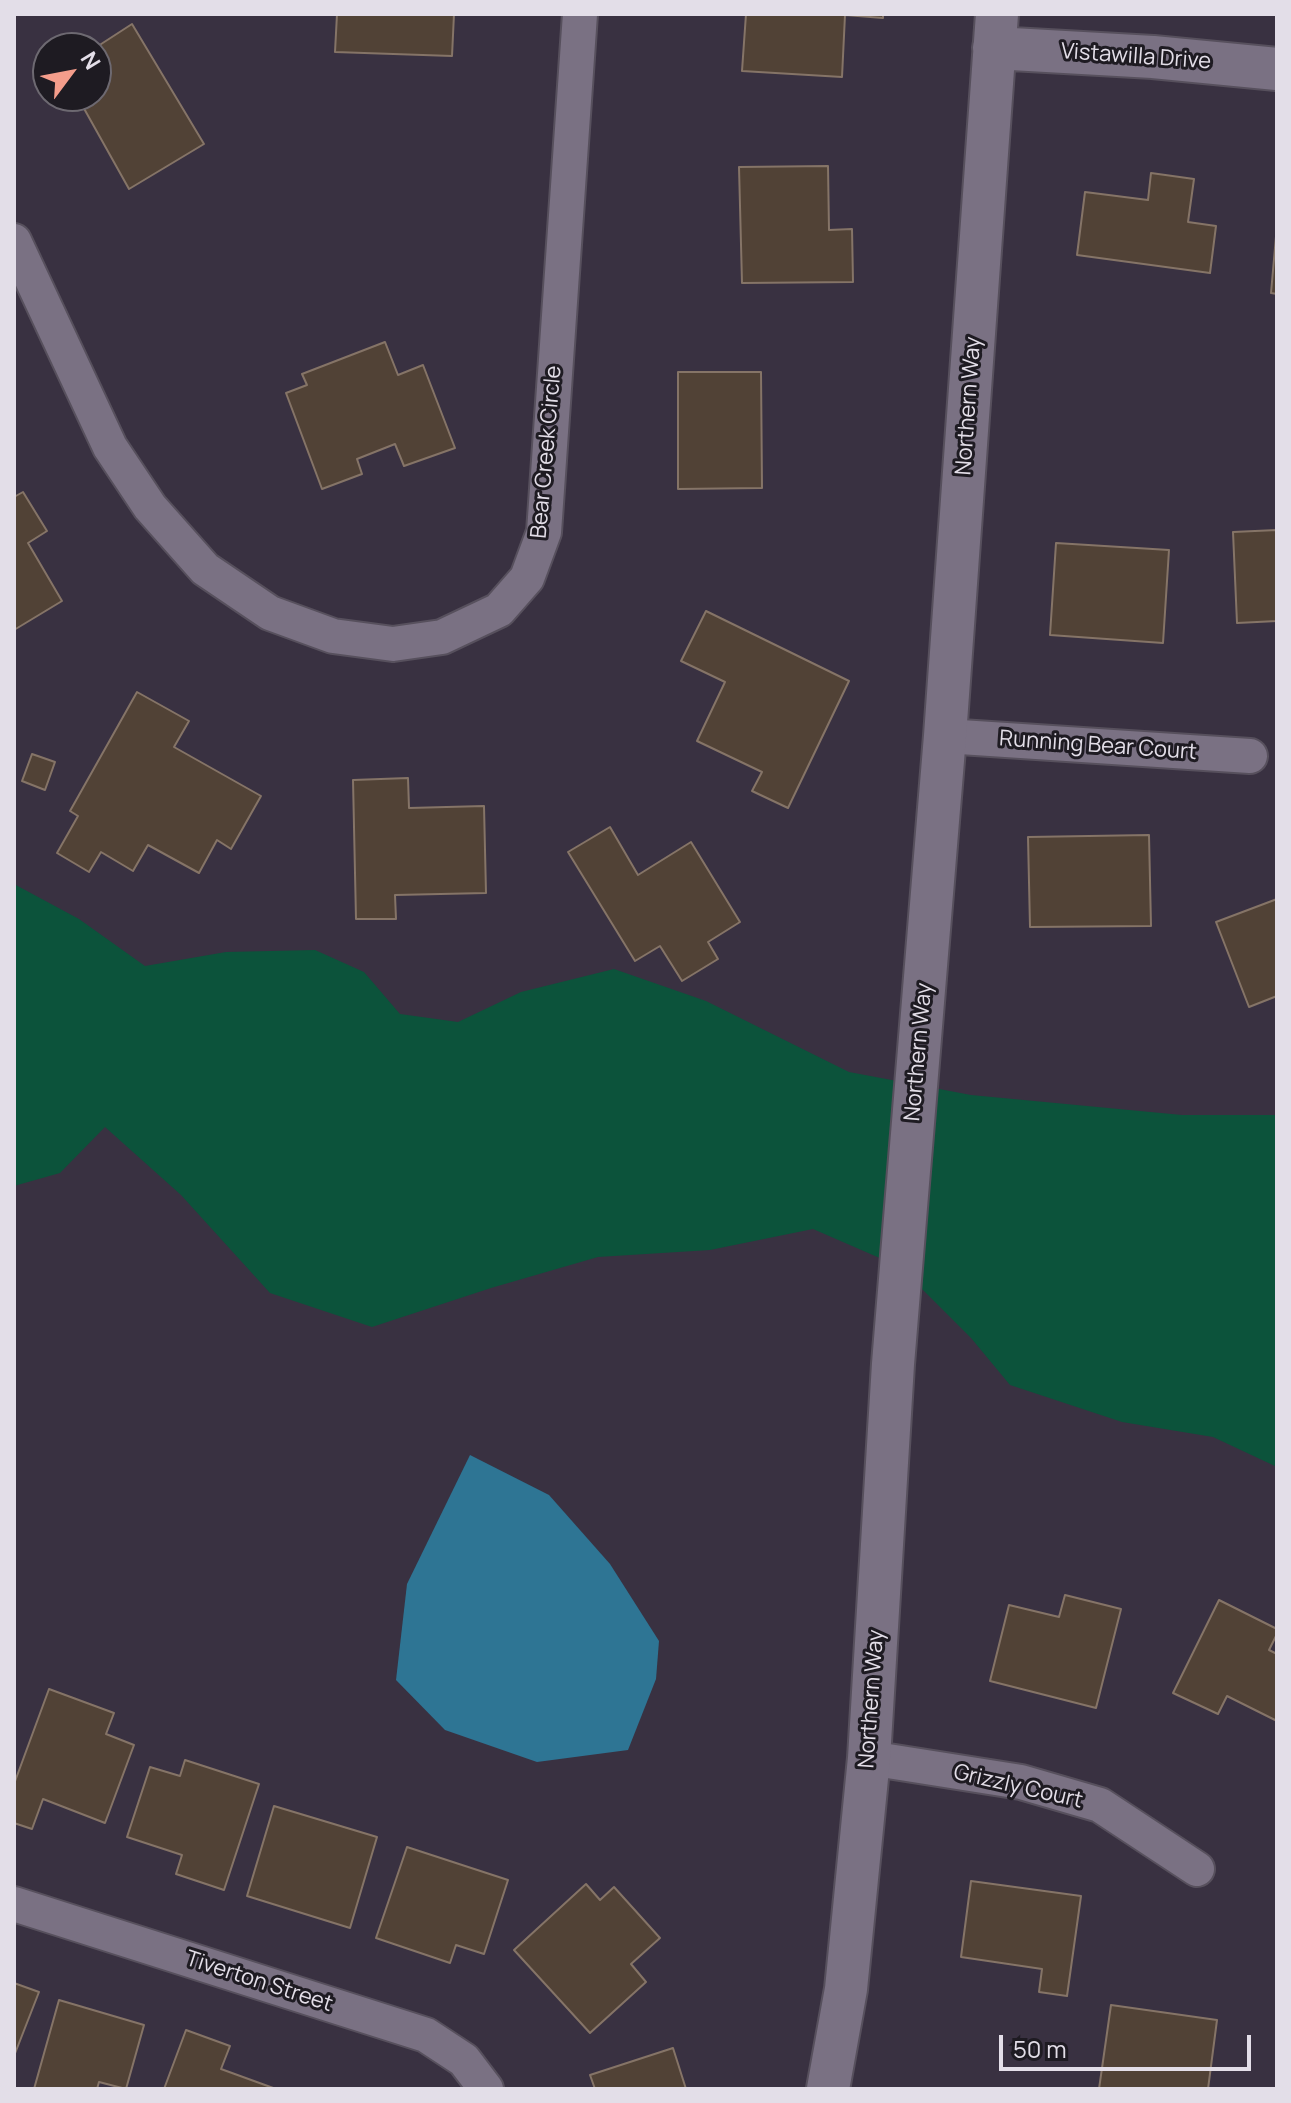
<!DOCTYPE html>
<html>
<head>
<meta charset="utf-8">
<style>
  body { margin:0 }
  #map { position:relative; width:1291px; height:2103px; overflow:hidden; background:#393141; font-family:Manrope,sans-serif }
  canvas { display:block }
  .frame { position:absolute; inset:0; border:16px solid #e3dee8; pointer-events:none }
  .north { position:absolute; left:32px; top:32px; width:80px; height:80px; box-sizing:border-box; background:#1e1b22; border:2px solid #6d6971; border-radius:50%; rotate:58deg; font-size:22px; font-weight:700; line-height:32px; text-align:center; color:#e3dee8 }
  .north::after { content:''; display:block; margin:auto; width:28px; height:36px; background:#f49d8b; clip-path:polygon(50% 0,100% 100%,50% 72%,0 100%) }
  .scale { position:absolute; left:999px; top:2035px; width:252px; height:36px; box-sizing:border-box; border:4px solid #e3dee8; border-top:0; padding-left:10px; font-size:24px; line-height:28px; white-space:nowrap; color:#e3dee8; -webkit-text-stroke:6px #1e1b22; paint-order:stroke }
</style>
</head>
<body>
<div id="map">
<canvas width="1291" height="2103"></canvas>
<div class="frame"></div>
<div class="north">N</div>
<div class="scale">50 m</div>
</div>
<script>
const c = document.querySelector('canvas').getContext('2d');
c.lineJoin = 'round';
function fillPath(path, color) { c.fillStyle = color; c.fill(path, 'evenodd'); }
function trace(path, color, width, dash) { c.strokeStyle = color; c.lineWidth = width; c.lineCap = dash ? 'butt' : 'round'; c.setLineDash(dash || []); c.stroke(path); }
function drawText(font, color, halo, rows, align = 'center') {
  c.font = font + ' Manrope,sans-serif'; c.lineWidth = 6; c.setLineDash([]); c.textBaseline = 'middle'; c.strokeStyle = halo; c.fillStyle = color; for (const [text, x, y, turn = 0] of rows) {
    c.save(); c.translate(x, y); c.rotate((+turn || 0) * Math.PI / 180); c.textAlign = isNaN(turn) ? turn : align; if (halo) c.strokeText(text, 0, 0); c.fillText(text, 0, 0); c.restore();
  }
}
const green = new Path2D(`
  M 14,884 L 79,919 L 145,966 L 226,952 L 315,950 L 364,972 L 400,1014 L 458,1022 L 521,992 L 614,969 L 706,1001 L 849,1072 L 897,1081 L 882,1259 L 813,1229 L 710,1250 L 598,1257 L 491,1288 L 372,1327 L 270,1293 L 181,1195 L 105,1127 L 60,1173 L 14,1186 Z
  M 934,1088 L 971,1095 L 1182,1115 L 1277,1115 L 1277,1467 L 1213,1437 L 1122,1422 L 1010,1385 L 971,1338 L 918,1285 Z`);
const water = new Path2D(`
  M 470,1455 L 549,1495 L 610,1564 L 659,1641 L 656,1679 L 628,1750 L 537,1762 L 445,1730 L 396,1680 L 407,1584 Z`);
const building = new Path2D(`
  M 337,14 L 454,14 L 452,56 L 335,52 Z
  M 746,14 L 883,14 L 883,18 L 845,15 L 842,77 L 742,71 Z
  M 132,24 L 204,144 L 129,189 L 77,96 L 96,96 L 95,48 Z
  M 828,166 L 829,230 L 852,229 L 853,282 L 742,283 L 739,167 Z
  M 1151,173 L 1194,179 L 1188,222 L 1216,226 L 1210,273 L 1077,255 L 1085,192 L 1148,200 Z
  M 1277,225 L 1277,294 L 1271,293 Z
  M 385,342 L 398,375 L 423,365 L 455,448 L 404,466 L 395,444 L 357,459 L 362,474 L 322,489 L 286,393 L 307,385 L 302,374 Z
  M 678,372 L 761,372 L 762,488 L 678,489 Z
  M 23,492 L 47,531 L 28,543 L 62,601 L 14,630 L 14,497 Z
  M 1277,530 L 1277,621 L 1237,623 L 1233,532 Z
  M 1056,543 L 1169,550 L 1163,643 L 1050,635 Z
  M 706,611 L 849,681 L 788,808 L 752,791 L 762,772 L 697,741 L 725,682 L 681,661 Z
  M 137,692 L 189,721 L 174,747 L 261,796 L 231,849 L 217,840 L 199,873 L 148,845 L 133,871 L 101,852 L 89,872 L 57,853 L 78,816 L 70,811 Z
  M 32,754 L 55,762 L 45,790 L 22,781 Z
  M 408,778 L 409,808 L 484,806 L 486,893 L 395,895 L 396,919 L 356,919 L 353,780 Z
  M 610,827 L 638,875 L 691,842 L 740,922 L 708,942 L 718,959 L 682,981 L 660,946 L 635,961 L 568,852 Z
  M 1149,835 L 1151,926 L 1030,927 L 1028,837 Z
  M 1277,899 L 1277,996 L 1249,1007 L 1216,922 Z
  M 1065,1595 L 1121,1609 L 1096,1708 L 990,1681 L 1009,1605 L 1059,1617 Z
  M 1219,1600 L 1277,1629 L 1277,1634 L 1269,1650 L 1277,1654 L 1277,1721 L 1227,1696 L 1218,1714 L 1173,1693 Z
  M 49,1689 L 114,1713 L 106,1734 L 134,1745 L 105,1823 L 43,1799 L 32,1829 L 14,1823 L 14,1784 Z
  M 185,1760 L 259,1784 L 224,1890 L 176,1874 L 182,1855 L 127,1837 L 150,1767 L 180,1776 Z
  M 274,1806 L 377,1837 L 350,1928 L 247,1896 Z
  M 407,1847 L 508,1880 L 484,1954 L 456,1945 L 450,1963 L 376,1938 Z
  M 971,1881 L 1081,1896 L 1067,1996 L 1039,1992 L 1042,1969 L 961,1957 Z
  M 586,1884 L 600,1900 L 614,1887 L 660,1938 L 631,1964 L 646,1982 L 590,2033 L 514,1950 Z
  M 14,1983 L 39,1992 L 14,2056 Z
  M 59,2000 L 144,2025 L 126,2089 L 99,2082 L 97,2089 L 34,2089 Z
  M 1111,2005 L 1217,2020 L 1208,2089 L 1099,2089 Z
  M 186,2030 L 230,2046 L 221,2069 L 276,2089 L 164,2089 Z
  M 673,2048 L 686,2089 L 595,2089 L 590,2075 Z`);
const minor = new Path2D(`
  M 14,241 L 110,447 L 150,507 L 205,569 L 270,613 L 333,636 L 393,644 L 442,637 L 499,610 L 527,578 L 544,532 L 580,14
  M 945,736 L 1250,756
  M 869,1758 L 1021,1782 L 1100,1805 L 1197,1869
  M 14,1904 L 426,2035 L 464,2060 L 486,2089`);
const tertiary = new Path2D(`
  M 994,48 L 1153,57 L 1277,69
  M 828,2089 L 846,1989 L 869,1758 L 893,1364 L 945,736 L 997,14`);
const streetNames = [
  ["Vistawilla Drive",1136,57,4],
  ["Northern Way",969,406,-86],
  ["Bear Creek Circle",547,452,-85],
  ["Running Bear Court",1098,746,4],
  ["Northern Way",919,1052,-85],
  ["Northern Way",872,1699,-86],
  ["Grizzly Court",1018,1787,13],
  ["Tiverton Street",259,1982,18]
];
fillPath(green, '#0c533b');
fillPath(water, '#2e7594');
fillPath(building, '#514236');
trace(building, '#857467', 2);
trace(minor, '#57505d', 38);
trace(tertiary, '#57505d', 46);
trace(minor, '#7a7183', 34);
trace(tertiary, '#7a7183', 42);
drawText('22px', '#e3dee8', '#1e1b22', streetNames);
</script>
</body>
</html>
